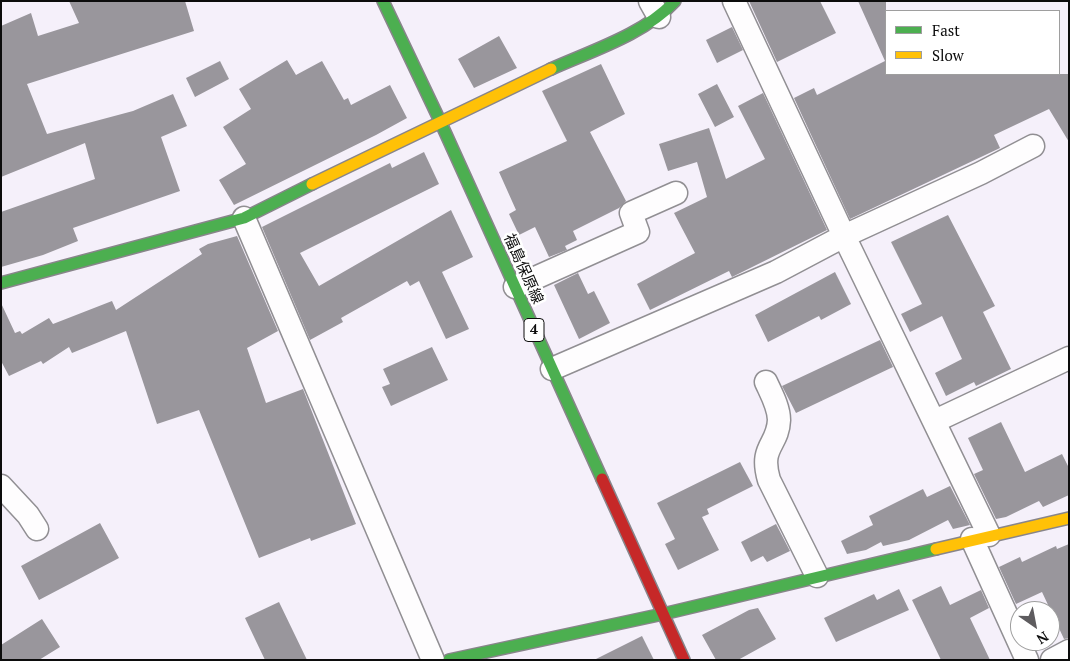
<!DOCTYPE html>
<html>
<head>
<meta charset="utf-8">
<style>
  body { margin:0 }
  #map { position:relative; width:1070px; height:661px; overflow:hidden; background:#f5f0fa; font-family:"PT Serif",serif }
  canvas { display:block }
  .frame { position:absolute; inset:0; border:2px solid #0c0c0c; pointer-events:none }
  .legend { position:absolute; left:885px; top:10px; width:175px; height:65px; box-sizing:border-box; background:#fff; border:1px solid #9e9e9e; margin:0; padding:6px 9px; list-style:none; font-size:15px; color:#0c0c0c }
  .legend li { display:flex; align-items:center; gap:10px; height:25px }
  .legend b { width:25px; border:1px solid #9e9e9e }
  .north { position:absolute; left:1010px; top:601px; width:50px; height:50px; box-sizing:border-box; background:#fff; border:1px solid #9e9e9e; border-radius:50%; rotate:147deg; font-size:14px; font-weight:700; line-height:20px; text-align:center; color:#0c0c0c }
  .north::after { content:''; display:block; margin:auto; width:18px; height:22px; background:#5e5c5f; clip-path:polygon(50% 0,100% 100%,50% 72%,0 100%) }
</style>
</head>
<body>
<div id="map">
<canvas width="1070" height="661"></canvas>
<div class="frame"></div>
<ul class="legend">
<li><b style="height:6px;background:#4caf50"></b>Fast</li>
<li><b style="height:6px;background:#ffc107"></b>Slow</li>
</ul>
<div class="north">N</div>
</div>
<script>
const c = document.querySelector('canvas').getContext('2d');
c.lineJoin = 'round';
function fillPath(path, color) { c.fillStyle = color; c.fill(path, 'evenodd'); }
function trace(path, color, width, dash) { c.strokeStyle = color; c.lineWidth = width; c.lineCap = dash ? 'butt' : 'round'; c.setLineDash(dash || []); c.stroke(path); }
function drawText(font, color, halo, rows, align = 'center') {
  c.font = font + ' "PT Serif","Noto Sans JP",serif'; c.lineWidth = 5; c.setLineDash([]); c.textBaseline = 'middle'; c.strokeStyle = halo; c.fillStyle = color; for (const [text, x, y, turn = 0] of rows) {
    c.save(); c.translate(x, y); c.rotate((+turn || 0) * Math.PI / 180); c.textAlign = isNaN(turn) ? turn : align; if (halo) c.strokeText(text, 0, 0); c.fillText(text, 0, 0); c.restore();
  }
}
const building = new Path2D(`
  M 69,1 L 185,1 L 194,31 L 27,84 L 47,134 L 133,111 L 173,94 L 187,126 L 161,137 L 180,191 L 73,228 L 78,241 L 43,255 L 1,267 L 1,212 L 95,179 L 85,143 L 1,177 L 1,26 L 31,13 L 38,36 L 79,23 Z
  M 749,1 L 820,1 L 836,33 L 777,62 Z
  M 858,1 L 886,1 L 886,74 L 1069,74 L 1069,142 L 1049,109 L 994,135 L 1000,148 L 850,219 L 794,98 L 814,88 L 817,95 L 885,61 Z
  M 732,27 L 743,50 L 717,63 L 706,40 Z
  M 499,36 L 517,68 L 474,88 L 458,59 Z
  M 287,60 L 296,75 L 322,61 L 344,100 L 348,98 L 351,105 L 390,85 L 407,118 L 376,135 L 234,205 L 219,180 L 246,164 L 223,127 L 251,109 L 239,89 Z
  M 220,61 L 229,79 L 195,97 L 186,78 Z
  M 601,64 L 625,114 L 590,132 L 626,201 L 619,208 L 573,231 L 577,240 L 565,246 L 567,250 L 549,257 L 535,227 L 519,235 L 509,214 L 516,210 L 499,172 L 567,141 L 542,91 Z
  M 717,84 L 734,117 L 715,127 L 698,94 Z
  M 763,93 L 827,230 L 732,277 L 729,271 L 650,310 L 637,284 L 695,253 L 674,213 L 707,197 L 697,162 L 668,171 L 659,144 L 709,128 L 726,179 L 765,159 L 738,106 Z
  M 424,152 L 439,184 L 300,253 L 319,286 L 451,210 L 473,257 L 442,272 L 469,329 L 446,339 L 419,281 L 410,286 L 407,281 L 341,318 L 343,322 L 310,340 L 262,227 L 390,163 L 392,168 Z
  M 948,215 L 995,306 L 983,312 L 1011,369 L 976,386 L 974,382 L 946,396 L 935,373 L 962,359 L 942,316 L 910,332 L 901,314 L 922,304 L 891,242 Z
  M 237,236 L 278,331 L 247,348 L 266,403 L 303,389 L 356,524 L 311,541 L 310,538 L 259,558 L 199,410 L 157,424 L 126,331 L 72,353 L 69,347 L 43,364 L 41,361 L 9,376 L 1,361 L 1,303 L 15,333 L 20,331 L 22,334 L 49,318 L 53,324 L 112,301 L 116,310 L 202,254 L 199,249 L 208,244 Z
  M 835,272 L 851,304 L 821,320 L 819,316 L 768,342 L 755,315 Z
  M 578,273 L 588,294 L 594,291 L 610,323 L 579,339 L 554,285 Z
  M 880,340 L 893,367 L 796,413 L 782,386 Z
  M 432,347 L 448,380 L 391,406 L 382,387 L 390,384 L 383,369 Z
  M 1001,422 L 1025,472 L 1062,454 L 1069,468 L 1069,495 L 1043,507 L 1039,501 L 1006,517 L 996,519 L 974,474 L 983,470 L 968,438 Z
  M 740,462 L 753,486 L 707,509 L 709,514 L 702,517 L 719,550 L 678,570 L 665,544 L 675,539 L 657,503 Z
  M 950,486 L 970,525 L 953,529 L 948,520 L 909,540 L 883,546 L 881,542 L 866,550 L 847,554 L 841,541 L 873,525 L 869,516 L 923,489 L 927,497 Z
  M 100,523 L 119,558 L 39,600 L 21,566 Z
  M 776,524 L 790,551 L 767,562 L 763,556 L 751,562 L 741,542 Z
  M 1069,544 L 1069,638 L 1064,639 L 1042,592 L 1016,604 L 999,567 L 1020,557 L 1022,562 L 1056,546 L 1057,549 Z
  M 941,586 L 950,605 L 981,590 L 989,608 L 970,618 L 990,660 L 941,660 L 912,600 Z
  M 899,589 L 909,610 L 836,642 L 824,618 L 874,594 L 877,600 Z
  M 279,602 L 307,660 L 265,660 L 245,618 Z
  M 758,608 L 776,639 L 738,660 L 716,660 L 702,635 L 749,610 Z
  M 42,619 L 60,647 L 39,660 L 1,660 L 1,645 Z
  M 642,636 L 654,660 L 594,660 Z`);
const street = new Path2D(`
  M 650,1 L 659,17
  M 734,1 L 844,236 L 989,535
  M 244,218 L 433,660
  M 515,287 L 638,232 L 631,213 L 676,193
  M 552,369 L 776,272 L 844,236 L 981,173 L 1033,146
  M 766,382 C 771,393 779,407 779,420 C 778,446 759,446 769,480 L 817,576
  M 935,421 L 1069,358
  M 1,486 L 28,515 L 37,529
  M 972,539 L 1027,660
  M 1052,660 L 1069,651`);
const fast = new Path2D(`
  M 383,1 L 440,121 L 602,479
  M 551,69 C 591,51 645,34 675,1
  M 1,283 L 244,218 L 312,184
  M 449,660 L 663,614 L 936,549`);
const slow = new Path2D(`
  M 312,184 L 551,69
  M 936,549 L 1069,518`);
const jam = new Path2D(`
  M 602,479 L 684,660`);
const shields = [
  [534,330,20]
];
const shieldNames = [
  ["4",534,330]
];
const streetNames = [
  ["福島保原線",523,269,66]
];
fillPath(building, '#99969c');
trace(street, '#918f93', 25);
trace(fast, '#88858a', 14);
trace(slow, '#88858a', 14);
trace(jam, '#88858a', 14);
trace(street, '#fefdfe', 22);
trace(fast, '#4caf50', 11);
trace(slow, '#ffc107', 11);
trace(jam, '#c62828', 11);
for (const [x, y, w] of shields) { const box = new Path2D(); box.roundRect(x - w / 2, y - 11.5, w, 23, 4); c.fillStyle = '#fff'; c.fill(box); trace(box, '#0c0c0c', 1); }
drawText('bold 14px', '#0c0c0c', null, shieldNames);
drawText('15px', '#0c0c0c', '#fff', streetNames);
</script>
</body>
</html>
